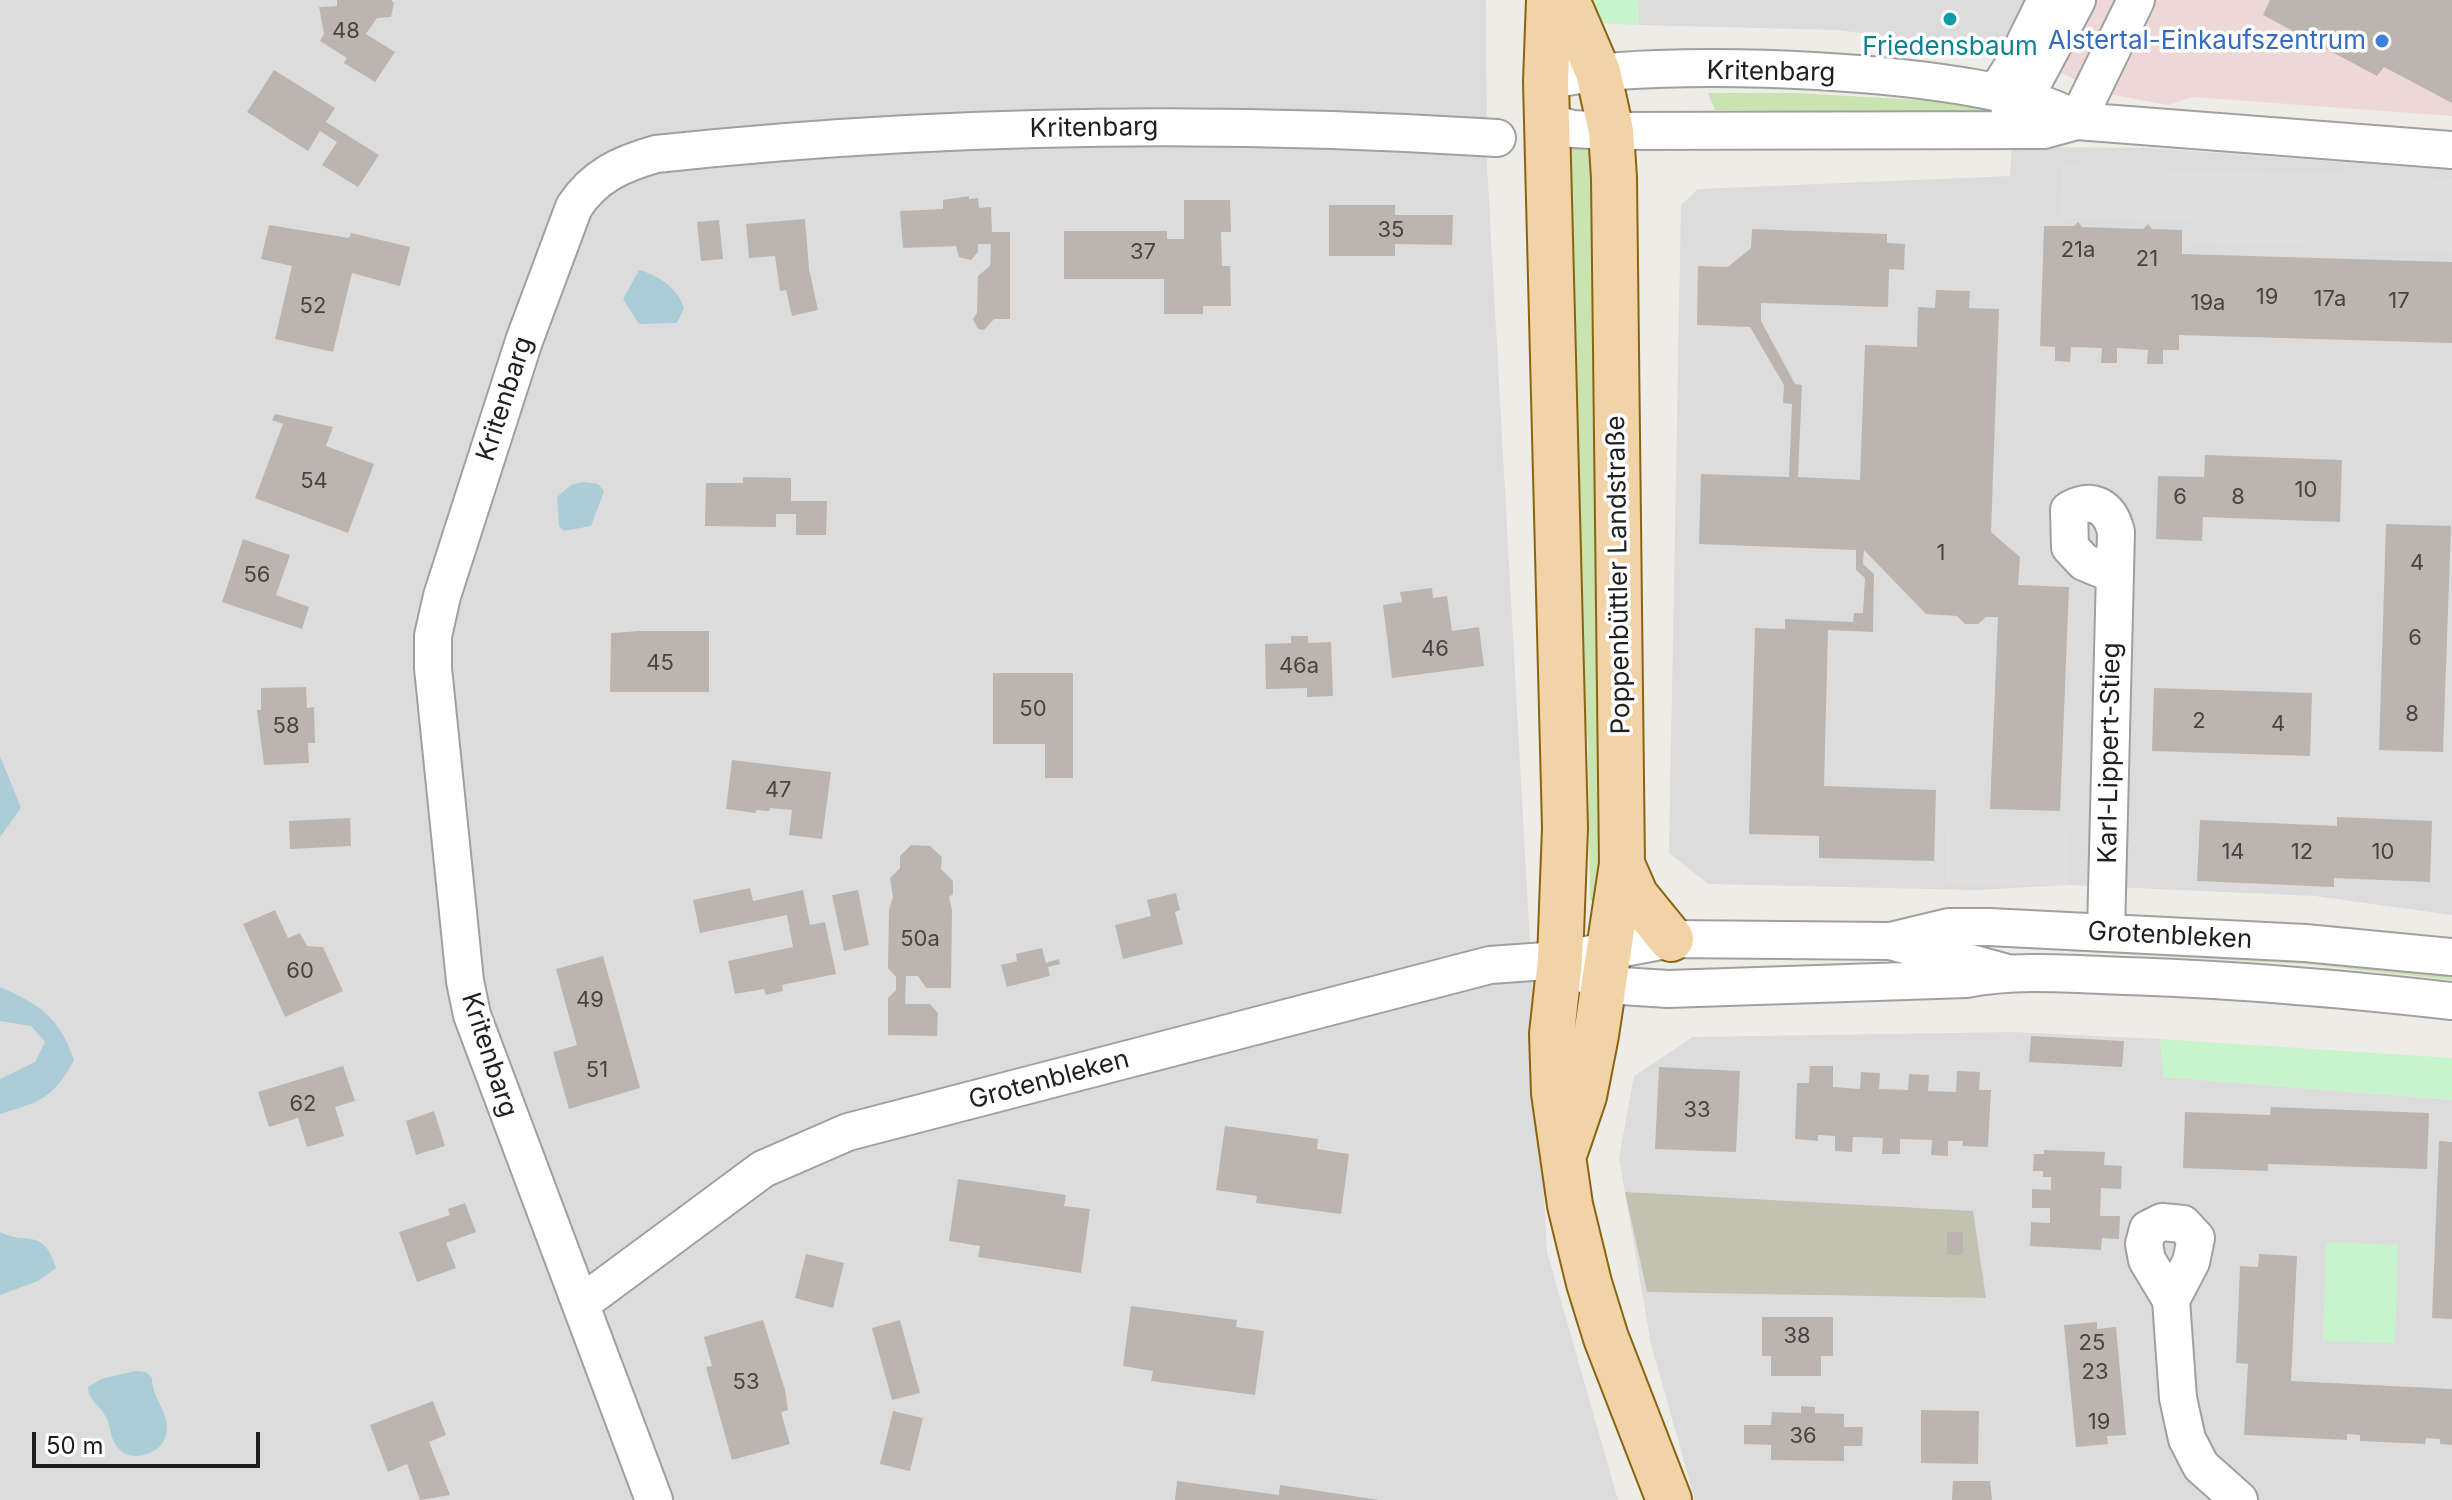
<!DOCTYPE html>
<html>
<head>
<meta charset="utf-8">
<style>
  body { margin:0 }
  #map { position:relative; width:2452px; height:1500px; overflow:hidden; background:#eeece6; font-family:Inter,sans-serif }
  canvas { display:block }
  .scale { position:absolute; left:32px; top:1432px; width:228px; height:36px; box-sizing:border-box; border:4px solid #1f1f1f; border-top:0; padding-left:10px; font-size:24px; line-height:28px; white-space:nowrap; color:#1f1f1f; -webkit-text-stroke:6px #fff; paint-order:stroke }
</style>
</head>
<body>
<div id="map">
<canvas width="2452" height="1500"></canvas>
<div class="scale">50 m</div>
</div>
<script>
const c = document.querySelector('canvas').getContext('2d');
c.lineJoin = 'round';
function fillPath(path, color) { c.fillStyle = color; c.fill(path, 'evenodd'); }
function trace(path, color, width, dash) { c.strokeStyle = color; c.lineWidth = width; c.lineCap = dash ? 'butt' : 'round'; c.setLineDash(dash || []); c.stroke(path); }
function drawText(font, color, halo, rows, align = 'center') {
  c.font = font + ' Inter,sans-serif'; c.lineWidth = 7; c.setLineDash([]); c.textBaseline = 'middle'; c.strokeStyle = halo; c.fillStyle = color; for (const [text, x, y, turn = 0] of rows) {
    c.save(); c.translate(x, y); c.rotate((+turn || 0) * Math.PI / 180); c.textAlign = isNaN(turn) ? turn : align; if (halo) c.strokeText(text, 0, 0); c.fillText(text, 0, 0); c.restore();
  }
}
const residential = new Path2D(`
  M 0,0 L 1486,0 L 1487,165 L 1547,1252 L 1618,1500 L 0,1500 Z
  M 1638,0 L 2035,0 L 2009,51 L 1837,30 L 1639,25 Z
  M 2012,147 L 2150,148 L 2452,170 L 2452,915 L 2315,896 L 2068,885 L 1977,890 L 1708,884 L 1669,853 L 1681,205 L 1698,189 L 2010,176 Z
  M 2014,1032 L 2160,1039 L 2164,1077 L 2452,1100 L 2452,1500 L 1695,1500 L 1651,1344 L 1619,1158 L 1634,1076 L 1693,1037 Z`);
const commercial = new Path2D(`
  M 2035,0 L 2452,0 L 2452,116 L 2192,97 L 2168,105 L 2109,94 L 2009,51 Z`);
const construction = new Path2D(`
  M 1625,1192 L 1973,1211 L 1986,1298 L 1647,1292 Z`);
const grass = new Path2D(`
  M 1708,93 L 1793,93 L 1995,104 L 1996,108 L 1988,114 L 1715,110 Z
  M 1571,139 L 1592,144 L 1605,827 L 1597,904 L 1590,900 L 1588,742 L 1576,625 L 1563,171 Z
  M 1989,942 L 2452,968 L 2452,980 L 2305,964 L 1991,947 Z`);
const park = new Path2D(`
  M 1582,0 L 1638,0 L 1639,25 L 1597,23 Z
  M 2160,1039 L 2452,1058 L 2452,1100 L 2163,1077 Z
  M 2326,1242 L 2398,1245 L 2395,1343 L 2323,1341 Z`);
const parking = new Path2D(`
  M 2062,166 L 2452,178 L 2452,252 L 2191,243 L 2192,222 L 2060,217 Z
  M 1947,832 L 2069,833 L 2068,885 L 1946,884 Z`);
const water = new Path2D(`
  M 639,270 C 658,275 678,288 684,308 L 677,323 L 639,324 L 623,299 Z
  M 583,482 L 598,484 L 604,491 L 591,526 L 564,531 L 559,526 L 557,497 L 571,485 Z
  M 0,756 L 21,808 L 0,837 Z
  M 0,987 C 41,1005 59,1017 74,1060 C 54,1098 40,1102 0,1114 L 0,1079 L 35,1062 L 45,1042 L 31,1026 L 0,1021 Z
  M 0,1232 C 27,1246 43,1226 56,1268 L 38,1281 L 0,1295 Z
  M 135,1371 L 146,1372 L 152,1378 C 151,1398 174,1417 165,1438 C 159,1455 130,1463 118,1448 C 110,1439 111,1429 107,1419 C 102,1407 88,1400 88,1387 L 101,1379 Z`);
const building = new Path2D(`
  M 337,0 L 391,0 L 394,3 L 391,17 L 377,18 L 366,34 L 395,52 L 375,82 L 344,63 L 347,58 L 320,41 L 324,34 L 319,7 L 337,6 Z
  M 2270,0 L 2452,0 L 2452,103 L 2384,67 L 2377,76 L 2263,15 Z
  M 274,70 L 335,108 L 326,122 L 379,155 L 358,187 L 322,165 L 337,142 L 320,131 L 308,151 L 247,112 Z
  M 969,196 L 969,199 L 978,198 L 979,208 L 991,207 L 992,232 L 1010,232 L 1010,319 L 994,319 L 984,330 L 978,329 L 973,319 L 977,313 L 978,276 L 990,266 L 991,244 L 978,244 L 978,252 L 971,260 L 959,257 L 956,246 L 903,248 L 900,211 L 943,209 L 943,200 Z
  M 1184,200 L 1230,200 L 1231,232 L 1221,232 L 1222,266 L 1230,266 L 1231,306 L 1203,306 L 1203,314 L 1164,314 L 1164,279 L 1064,279 L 1064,231 L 1167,231 L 1167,239 L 1184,239 Z
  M 1329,205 L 1395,205 L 1395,215 L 1453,215 L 1452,245 L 1395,244 L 1395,256 L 1329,256 Z
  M 805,219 L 809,269 L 818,310 L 792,316 L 786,290 L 780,291 L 775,256 L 749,258 L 746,224 Z
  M 719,220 L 723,259 L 701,261 L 697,222 Z
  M 2078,222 L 2082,227 L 2143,229 L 2148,224 L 2152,229 L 2182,230 L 2182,254 L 2452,262 L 2452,343 L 2179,335 L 2179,350 L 2163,350 L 2163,364 L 2147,364 L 2148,350 L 2117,348 L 2117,363 L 2101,363 L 2102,348 L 2071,347 L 2070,362 L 2055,361 L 2055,347 L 2040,346 L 2044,226 L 2074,226 Z
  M 269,225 L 349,238 L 351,233 L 410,247 L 400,286 L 352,273 L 333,352 L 275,339 L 292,266 L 261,259 Z
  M 1752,229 L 1887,234 L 1887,243 L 1905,244 L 1904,270 L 1889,269 L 1888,307 L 1761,303 L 1761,321 L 1795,384 L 1802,385 L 1798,477 L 1860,480 L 1865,345 L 1917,347 L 1918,307 L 1935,308 L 1936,290 L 1970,291 L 1969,308 L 1999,309 L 1991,532 L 2020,557 L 2018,585 L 2069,587 L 2060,811 L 1990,809 L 1998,617 L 1986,617 L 1978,624 L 1965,624 L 1957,616 L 1926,614 L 1864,550 L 1863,564 L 1874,574 L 1873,632 L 1828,630 L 1824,786 L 1936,790 L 1934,861 L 1819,858 L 1819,836 L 1749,834 L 1755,628 L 1785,629 L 1785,619 L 1853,622 L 1854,613 L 1863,613 L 1865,578 L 1856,570 L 1856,550 L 1699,544 L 1701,474 L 1789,477 L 1792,404 L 1783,403 L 1784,385 L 1750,327 L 1697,325 L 1698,266 L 1728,267 L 1751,248 Z
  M 275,414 L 333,427 L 326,446 L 374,464 L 348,533 L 255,498 L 283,424 L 272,420 Z
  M 2205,455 L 2342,460 L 2340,522 L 2203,517 L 2202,541 L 2156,539 L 2158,476 L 2204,477 Z
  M 743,477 L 791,478 L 791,501 L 827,501 L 826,535 L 796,535 L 796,514 L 776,514 L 776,527 L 705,526 L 706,483 L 743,483 Z
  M 2386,524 L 2451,526 L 2443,752 L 2379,750 Z
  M 243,539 L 290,555 L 276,595 L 309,607 L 302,629 L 222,602 Z
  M 1432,588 L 1433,598 L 1447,596 L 1452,631 L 1479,627 L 1484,666 L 1392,678 L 1383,605 L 1402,602 L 1400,592 Z
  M 640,631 L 709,631 L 709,692 L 610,692 L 611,633 Z
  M 1291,636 L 1308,636 L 1308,643 L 1331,642 L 1333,696 L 1307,697 L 1307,688 L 1266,689 L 1265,644 L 1291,643 Z
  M 993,673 L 1073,673 L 1073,778 L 1045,778 L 1045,744 L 993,744 Z
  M 306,687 L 307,708 L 314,707 L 315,743 L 308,743 L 309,763 L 264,765 L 257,710 L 261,710 L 261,688 Z
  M 2154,688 L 2312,693 L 2310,756 L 2152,751 Z
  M 732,760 L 831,772 L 822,839 L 789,835 L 792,810 L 770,808 L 769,811 L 756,810 L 756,813 L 726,809 Z
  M 2337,817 L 2432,821 L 2430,882 L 2334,878 L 2334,887 L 2197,881 L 2200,820 L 2337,826 Z
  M 350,818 L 351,846 L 290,849 L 289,821 Z
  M 911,845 L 930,846 L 942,857 L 941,869 L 953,881 L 953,894 L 949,897 L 952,910 L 951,988 L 926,988 L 918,976 L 906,976 L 905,1004 L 930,1004 L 938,1013 L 937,1036 L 888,1035 L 888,998 L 896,990 L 896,977 L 888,968 L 889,910 L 893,897 L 890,878 L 900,868 L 900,856 Z
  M 750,888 L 753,901 L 803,890 L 810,925 L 825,922 L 836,974 L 782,985 L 783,991 L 766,995 L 764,989 L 735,994 L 728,961 L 793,947 L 787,915 L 700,933 L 693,900 Z
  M 858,890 L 869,945 L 844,951 L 832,895 Z
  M 1176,893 L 1180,910 L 1175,912 L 1183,944 L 1123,959 L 1115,925 L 1151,916 L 1147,900 Z
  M 275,910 L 288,938 L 300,933 L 307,946 L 323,947 L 343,991 L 285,1017 L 243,924 Z
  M 1042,948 L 1046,963 L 1059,959 L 1060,964 L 1048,967 L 1050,976 L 1007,987 L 1001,965 L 1017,961 L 1016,954 Z
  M 603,956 L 640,1088 L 569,1109 L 553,1052 L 577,1045 L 556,969 Z
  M 2031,1036 L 2124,1041 L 2122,1067 L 2029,1062 Z
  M 343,1066 L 355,1101 L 335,1107 L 344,1136 L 307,1147 L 298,1118 L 269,1127 L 258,1092 Z
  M 1810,1066 L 1833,1066 L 1833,1087 L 1860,1089 L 1861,1072 L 1880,1073 L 1879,1089 L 1908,1090 L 1909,1074 L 1929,1075 L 1928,1091 L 1956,1092 L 1957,1071 L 1980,1072 L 1979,1090 L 1991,1090 L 1988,1147 L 1962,1146 L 1963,1141 L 1948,1141 L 1948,1156 L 1931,1155 L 1932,1140 L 1900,1139 L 1900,1154 L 1882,1154 L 1883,1138 L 1853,1137 L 1852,1152 L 1835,1151 L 1835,1136 L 1818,1135 L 1818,1141 L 1795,1139 L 1797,1083 L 1809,1083 Z
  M 1659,1067 L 1740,1071 L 1736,1152 L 1655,1149 Z
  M 2271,1107 L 2429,1113 L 2427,1169 L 2268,1164 L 2268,1171 L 2183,1168 L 2185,1112 L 2270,1115 Z
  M 434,1111 L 445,1146 L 416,1155 L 406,1121 Z
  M 1225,1126 L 1318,1139 L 1317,1149 L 1349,1154 L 1341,1214 L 1256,1203 L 1257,1196 L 1216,1190 Z
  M 2439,1141 L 2452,1142 L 2452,1319 L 2432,1318 Z
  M 2044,1150 L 2105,1152 L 2104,1165 L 2122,1166 L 2121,1189 L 2101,1188 L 2100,1216 L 2120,1216 L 2119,1239 L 2102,1238 L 2101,1250 L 2030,1246 L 2031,1222 L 2050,1223 L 2050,1208 L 2032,1208 L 2032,1189 L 2051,1190 L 2051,1177 L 2043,1177 L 2043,1171 L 2033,1171 L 2034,1154 L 2044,1154 Z
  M 958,1179 L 1066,1195 L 1064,1206 L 1090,1209 L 1081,1273 L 978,1257 L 980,1246 L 949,1241 Z
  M 465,1203 L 476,1232 L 446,1243 L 456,1268 L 417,1282 L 399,1232 L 450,1215 L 448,1209 Z
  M 1947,1232 L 1963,1232 L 1963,1255 L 1947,1255 Z
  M 806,1254 L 844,1263 L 833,1308 L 795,1298 Z
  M 2259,1254 L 2297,1256 L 2291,1381 L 2452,1389 L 2452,1445 L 2440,1444 L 2440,1439 L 2426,1438 L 2425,1444 L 2360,1441 L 2360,1435 L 2347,1434 L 2347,1440 L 2244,1435 L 2248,1364 L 2236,1363 L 2240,1266 L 2258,1267 Z
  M 1131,1306 L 1237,1320 L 1236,1327 L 1264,1331 L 1255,1395 L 1151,1381 L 1153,1371 L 1123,1366 Z
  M 1762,1317 L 1833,1317 L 1833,1356 L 1821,1356 L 1821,1376 L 1771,1376 L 1771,1356 L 1762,1356 Z
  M 763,1320 L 785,1390 L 788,1410 L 781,1412 L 790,1444 L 732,1460 L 706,1367 L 712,1366 L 704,1337 Z
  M 900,1320 L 920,1393 L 892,1400 L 872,1328 Z
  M 2097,1322 L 2097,1329 L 2116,1327 L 2126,1435 L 2107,1436 L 2108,1444 L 2076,1447 L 2064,1325 Z
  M 433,1401 L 446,1435 L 429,1442 L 450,1495 L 420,1500 L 407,1464 L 388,1472 L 370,1425 Z
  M 1801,1406 L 1815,1407 L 1815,1413 L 1844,1414 L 1844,1427 L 1863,1427 L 1862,1446 L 1844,1446 L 1844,1461 L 1771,1460 L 1771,1445 L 1744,1444 L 1744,1425 L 1771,1425 L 1772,1412 L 1801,1413 Z
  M 1921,1410 L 1979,1411 L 1978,1464 L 1921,1463 Z
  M 893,1411 L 923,1418 L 910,1471 L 880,1464 Z
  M 1177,1481 L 1279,1495 L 1280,1485 L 1379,1500 L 1175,1500 Z
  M 1953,1481 L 1990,1481 L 1992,1500 L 1952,1500 Z`);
const minor = new Path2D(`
  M 1546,82 C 1636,55 2004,67 2077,121
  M 1997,91 L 2016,61 L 2046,0
  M 2009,116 L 2036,77 L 2077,0
  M 2077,121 L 2136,0
  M 1548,122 L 1572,129 L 1611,131 L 2044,130 L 2077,121 L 2452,150
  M 2106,932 L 2116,532 C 2110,507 2093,496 2069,510 L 2070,547 L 2084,562 L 2113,574
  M 1895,940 L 1949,927 L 1989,927 L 2305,943 L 2452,957
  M 1582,973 L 1606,985 L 1668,989 L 1966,979 C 2018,969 2071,974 2124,976 C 2234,979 2343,989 2452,1001
  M 2171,1300 L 2191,1262 L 2196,1238 L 2183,1224 L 2162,1222 L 2148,1229 L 2144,1244 L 2147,1260 L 2171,1300 L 2178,1398 L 2187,1439 L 2201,1466 L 2239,1500
  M 582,1303 L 763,1169 L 848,1132 L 1490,965 L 1560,960 L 1671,939 L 1890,941 L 2004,972
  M 654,1500 L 472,1015 L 465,981 L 433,668 L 433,636 L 442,596 L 524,341 L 574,207 C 594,176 621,164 656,154 C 935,124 1216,120 1497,138`);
const major = new Path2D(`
  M 1549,0 L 1546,82 L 1565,828 L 1560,960 L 1552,1034 L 1554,1093 L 1570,1205 L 1589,1283 L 1606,1338 L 1669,1500
  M 1622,864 L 1636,896 L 1671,939
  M 1566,1149 L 1584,1096 L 1596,1035 L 1622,864 L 1614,178 L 1611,131 L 1598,72 L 1567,0`);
const markers = [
  [1950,19,8,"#0f9aa8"],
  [2382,41,8,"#3f7fe0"]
];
const numberNames = [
  ["48",346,31],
  ["35",1391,230],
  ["21a",2078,250],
  ["37",1143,252],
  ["21",2147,259],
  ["19",2267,297],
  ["17a",2330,299],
  ["17",2399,301],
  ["19a",2208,303],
  ["52",313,306],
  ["54",314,481],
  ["10",2306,490],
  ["6",2180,497],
  ["8",2238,497],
  ["1",1941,553],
  ["4",2417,563],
  ["56",257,575],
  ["6",2415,638],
  ["46",1435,649],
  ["45",660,663],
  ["46a",1299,666],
  ["50",1033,709],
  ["8",2412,714],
  ["2",2199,721],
  ["4",2278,724],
  ["58",286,726],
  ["47",778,790],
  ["14",2233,852],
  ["12",2302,852],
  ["10",2383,852],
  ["50a",920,939],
  ["60",300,971],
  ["49",590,1000],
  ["51",597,1070],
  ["62",303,1104],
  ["33",1697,1110],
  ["38",1797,1336],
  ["25",2092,1343],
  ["23",2095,1372],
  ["53",746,1382],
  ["19",2099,1422],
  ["36",1803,1436]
];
const shopNames = [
  ["Alstertal-Einkaufszentrum",2366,41]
];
const cultureNames = [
  ["Friedensbaum",1950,47]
];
const streetNames = [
  ["Kritenbarg",1771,72,1],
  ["Kritenbarg",1094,128,-1],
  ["Kritenbarg",505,399,-72],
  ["Poppenbüttler Landstraße",1619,575,-91],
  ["Karl-Lippert-Stieg",2110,753,-89],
  ["Grotenbleken",2170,936,3],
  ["Kritenbarg",489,1055,72],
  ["Grotenbleken",1049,1080,-15]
];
fillPath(residential, '#dddcdc');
fillPath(commercial, '#edd8d7');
fillPath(construction, '#c2c2b2');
fillPath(grass, '#c9e3b1');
fillPath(park, '#c7f4cc');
fillPath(parking, '#dfdfdf');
fillPath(water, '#abcdd8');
fillPath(building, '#bcb5af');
trace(minor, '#a0a0a0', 40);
trace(major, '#8a640f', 48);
trace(minor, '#fff', 36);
trace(major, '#f2d3a7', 44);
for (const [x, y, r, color] of markers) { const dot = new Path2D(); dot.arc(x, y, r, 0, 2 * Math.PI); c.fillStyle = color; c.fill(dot); trace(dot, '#fff', 3); }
drawText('22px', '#464443', null, numberNames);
drawText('26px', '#366cbe', '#fff', shopNames, 'right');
drawText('26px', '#0d838f', '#fff', cultureNames);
drawText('26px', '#1f1f1f', '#fff', streetNames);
</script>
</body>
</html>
